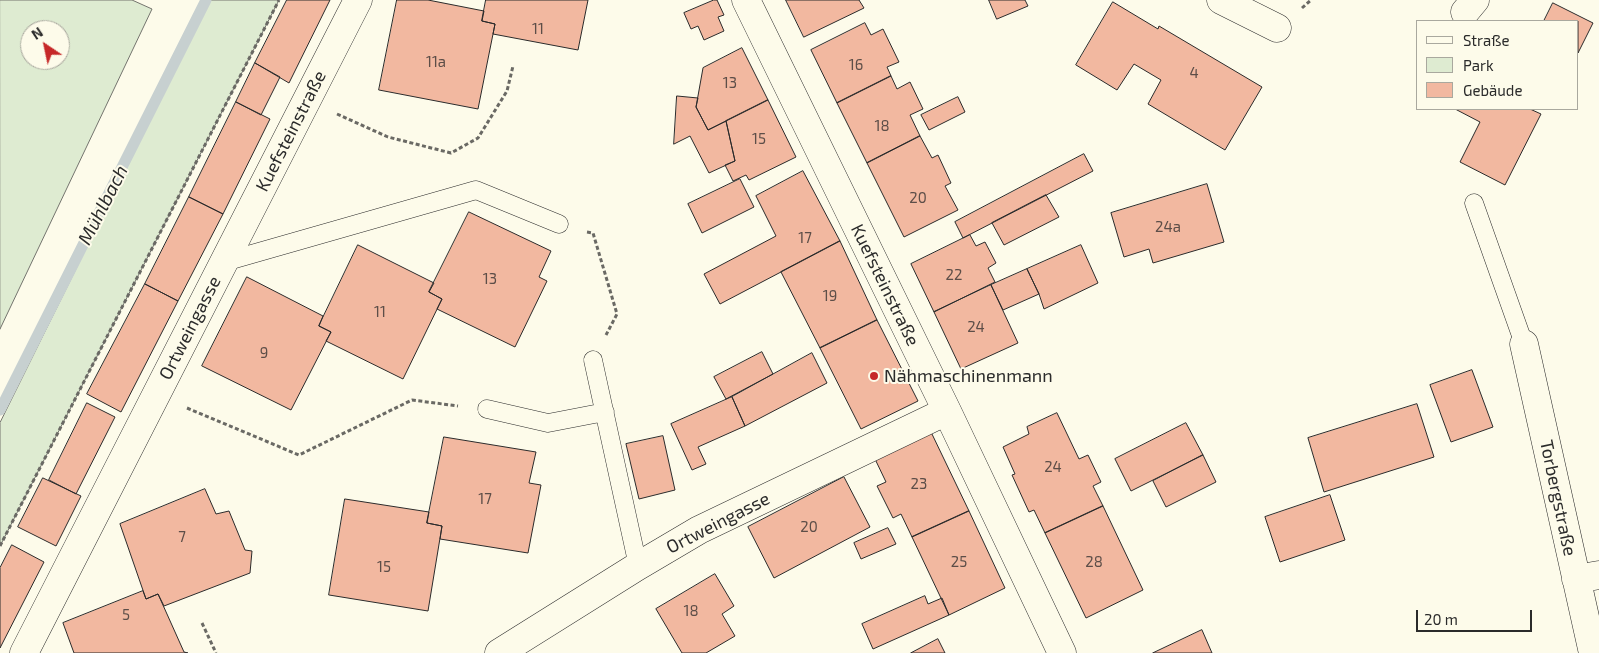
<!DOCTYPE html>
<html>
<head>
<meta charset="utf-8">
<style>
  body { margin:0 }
  #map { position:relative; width:1599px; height:653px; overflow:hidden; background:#fdfbea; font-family:"Exo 2",sans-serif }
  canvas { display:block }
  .legend { position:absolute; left:1416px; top:20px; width:162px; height:90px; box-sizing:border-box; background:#fdfbea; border:1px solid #a9a89e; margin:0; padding:6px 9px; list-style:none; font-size:15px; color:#2b2b2b }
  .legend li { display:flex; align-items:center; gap:10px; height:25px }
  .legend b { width:25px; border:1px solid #a9a89e }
  .north { position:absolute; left:20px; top:20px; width:50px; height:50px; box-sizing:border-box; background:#fdfbea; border:1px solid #a9a89e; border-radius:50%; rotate:326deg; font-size:14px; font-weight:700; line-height:20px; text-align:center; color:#2b2b2b }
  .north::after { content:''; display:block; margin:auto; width:18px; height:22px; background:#c62828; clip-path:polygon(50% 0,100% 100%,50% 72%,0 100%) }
  .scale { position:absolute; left:1416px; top:610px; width:116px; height:22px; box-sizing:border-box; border:2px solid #2b2b2b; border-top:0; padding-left:6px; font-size:15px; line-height:18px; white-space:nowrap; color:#2b2b2b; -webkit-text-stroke:4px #fdfbea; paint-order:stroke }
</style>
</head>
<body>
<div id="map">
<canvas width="1599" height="653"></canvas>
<ul class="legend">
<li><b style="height:6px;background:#fdfbea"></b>Straße</li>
<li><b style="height:14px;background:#deebd1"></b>Park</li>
<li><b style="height:14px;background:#f2b8a0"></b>Gebäude</li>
</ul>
<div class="north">N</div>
<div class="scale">20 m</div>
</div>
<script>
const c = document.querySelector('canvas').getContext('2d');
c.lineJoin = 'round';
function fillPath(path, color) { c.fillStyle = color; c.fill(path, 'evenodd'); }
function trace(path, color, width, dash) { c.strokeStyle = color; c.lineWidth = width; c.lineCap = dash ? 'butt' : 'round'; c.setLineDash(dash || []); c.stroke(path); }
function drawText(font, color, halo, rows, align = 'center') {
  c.font = font + ' "Exo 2",sans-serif'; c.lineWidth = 4; c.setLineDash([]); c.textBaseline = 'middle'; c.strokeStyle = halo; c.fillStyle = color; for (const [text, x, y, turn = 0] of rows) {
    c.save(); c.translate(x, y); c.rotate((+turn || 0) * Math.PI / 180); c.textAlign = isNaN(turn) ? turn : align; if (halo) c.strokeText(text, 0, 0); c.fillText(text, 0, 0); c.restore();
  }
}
const green = new Path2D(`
  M 0,0 L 132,0 L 152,9 L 0,329 ZM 30,30 L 60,30 L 60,60 L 30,60 Z
  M 209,0 L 279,0 L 0,546 L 0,423 Z`);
const stream = new Path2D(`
  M 0,410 L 206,0`);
const building = new Path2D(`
  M 287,0 L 330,0 L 289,83 L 255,63 Z
  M 397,0 L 428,0 L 484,11 L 482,21 L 495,24 L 478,109 L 379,90 Z
  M 486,0 L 588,0 L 578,50 L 493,34 L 495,24 L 482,21 Z
  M 714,0 L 717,0 L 724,15 L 718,17 L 724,31 L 704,40 L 698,26 L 691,29 L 684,13 Z
  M 786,0 L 859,0 L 864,8 L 804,37 Z
  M 989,0 L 1025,0 L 1028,6 L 997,19 Z
  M 1113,2 L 1158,29 L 1159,26 L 1262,87 L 1225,150 L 1148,104 L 1161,80 L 1134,64 L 1117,90 L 1076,65 Z
  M 1553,3 L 1593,23 L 1578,53 L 1578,21 L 1544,21 Z
  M 865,23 L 871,35 L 883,29 L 899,62 L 887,67 L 891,76 L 837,103 L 811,50 Z
  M 742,48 L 768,100 L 708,130 L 696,107 L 703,68 Z
  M 255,63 L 280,77 L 261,115 L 236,102 Z
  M 891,76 L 897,89 L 910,82 L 923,109 L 910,115 L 920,136 L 867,163 L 837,103 Z
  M 677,96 L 698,98 L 696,107 L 708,130 L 726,121 L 735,161 L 709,173 L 690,136 L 674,144 Z
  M 958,97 L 965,112 L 929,130 L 921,115 Z
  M 768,100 L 796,157 L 749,180 L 746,175 L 733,181 L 725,165 L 735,161 L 726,121 Z
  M 236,102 L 270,119 L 223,214 L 189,197 Z
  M 1458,109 L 1530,109 L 1541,114 L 1505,185 L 1460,162 L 1480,122 L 1457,110 Z
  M 920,136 L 932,158 L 938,155 L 951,183 L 945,186 L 958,210 L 904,237 L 867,163 Z
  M 1084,154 L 1093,171 L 963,238 L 955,222 Z
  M 803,171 L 840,241 L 720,304 L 704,274 L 776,236 L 756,196 Z
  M 740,179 L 754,207 L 702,233 L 688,204 Z
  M 1207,184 L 1224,242 L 1153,263 L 1149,249 L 1124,257 L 1111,213 Z
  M 1046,195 L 1059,217 L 1004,245 L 992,223 Z
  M 189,197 L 223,214 L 178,301 L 145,284 Z
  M 469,212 L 551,251 L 539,277 L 547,281 L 515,347 L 437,309 L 442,299 L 429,292 Z
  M 970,235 L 976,246 L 985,242 L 996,263 L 988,268 L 995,282 L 934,312 L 911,264 Z
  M 840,241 L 877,320 L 820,348 L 781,272 Z
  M 358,245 L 434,283 L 429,292 L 442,299 L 403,379 L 326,341 L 331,332 L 319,326 Z
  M 1081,245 L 1098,283 L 1044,309 L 1039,294 L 1027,269 Z
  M 1027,269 L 1039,294 L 1003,310 L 991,285 Z
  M 247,277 L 323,316 L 319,326 L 331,332 L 291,410 L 202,366 Z
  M 145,284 L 178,301 L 121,412 L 87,394 Z
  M 991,285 L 1018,343 L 961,369 L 934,312 Z
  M 877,320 L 918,401 L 861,429 L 820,348 Z
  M 762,352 L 773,374 L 726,399 L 714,377 Z
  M 812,353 L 827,383 L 745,426 L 732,397 Z
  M 1472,370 L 1493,427 L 1451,442 L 1430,385 Z
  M 732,397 L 745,426 L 698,447 L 706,464 L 692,470 L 671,424 Z
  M 87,403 L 115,417 L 76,494 L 49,480 Z
  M 1417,404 L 1434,457 L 1324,492 L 1308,438 Z
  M 1057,413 L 1079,459 L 1088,455 L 1101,482 L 1093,486 L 1103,506 L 1045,533 L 1034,510 L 1029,512 L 1012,475 L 1015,474 L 1003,447 L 1029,434 L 1027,427 Z
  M 1186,423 L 1203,455 L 1131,491 L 1115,459 Z
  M 931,432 L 969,511 L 912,537 L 901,514 L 893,518 L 877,486 L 886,482 L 875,459 Z
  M 663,436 L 675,490 L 639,499 L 626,444 Z
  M 444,437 L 536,452 L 529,483 L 541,485 L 528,553 L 440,539 L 442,526 L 427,523 Z
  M 1203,455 L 1216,482 L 1166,507 L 1153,481 Z
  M 844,477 L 870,527 L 774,578 L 748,527 Z
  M 43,478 L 81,496 L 56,546 L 18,527 Z
  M 205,489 L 216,514 L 229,511 L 245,550 L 252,551 L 250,573 L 164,606 L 158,594 L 146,599 L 120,524 Z
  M 1330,495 L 1345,540 L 1280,562 L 1265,517 Z
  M 345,499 L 429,512 L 427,523 L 442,526 L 428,611 L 329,595 Z
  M 1103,506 L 1143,590 L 1086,618 L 1045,533 Z
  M 969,511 L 1005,588 L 949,615 L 912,537 Z
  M 888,528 L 896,544 L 861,559 L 854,543 Z
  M 12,545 L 44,562 L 0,648 L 0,568 Z
  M 715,574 L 734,606 L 722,614 L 735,636 L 706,653 L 682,653 L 656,609 Z
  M 143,591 L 146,599 L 158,594 L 184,652 L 188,653 L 74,653 L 63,623 Z
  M 925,596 L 928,604 L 942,598 L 949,615 L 873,649 L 862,624 Z
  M 1202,630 L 1212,653 L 1153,653 Z
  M 938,639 L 945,653 L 911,653 Z`);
const path = new Path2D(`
  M 1302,8 L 1311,0
  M 337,114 L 388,137 L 451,153 L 478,138 L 507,91 L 513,66
  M 587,232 L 593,233 L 617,314 L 606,335
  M 187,408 L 299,455 L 412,400 L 458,406
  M 0,546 L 279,0
  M 202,623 L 216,653`);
const lane = new Path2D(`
  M 1474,203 L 1524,344
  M 224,262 L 476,190 L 559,224
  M 593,360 L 638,566
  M 487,409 L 548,423 L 605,412`);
const street = new Path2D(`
  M 746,0 L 947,411 L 1062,653
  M 1221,0 L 1277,28
  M 1465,12 L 1475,0
  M 1524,344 L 1593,653
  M 1576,579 L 1599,575
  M 24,653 L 358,0
  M 499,653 L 638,566 L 699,530 L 947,411`);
const markers = [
  [874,376,5,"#c62828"]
];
const numberNames = [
  ["11",538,29],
  ["11a",436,62],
  ["16",856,65],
  ["4",1194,73],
  ["13",730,83],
  ["18",882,126],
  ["15",759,139],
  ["20",918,198],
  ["24a",1168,227],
  ["17",805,238],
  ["22",954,275],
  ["13",490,279],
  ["19",830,296],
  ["11",380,312],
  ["24",976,327],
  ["9",264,353],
  ["24",1053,467],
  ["23",919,484],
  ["17",485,499],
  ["20",809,527],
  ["7",182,537],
  ["25",959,562],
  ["28",1094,562],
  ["15",384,567],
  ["18",691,611],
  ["5",126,615]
];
const streetNames = [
  ["Kuefsteinstraße",291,131,-63],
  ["Kuefsteinstraße",885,285,64],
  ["Ortweingasse",190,328,-63],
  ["Torbergstraße",1558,498,78],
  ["Ortweingasse",718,523,-27]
];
const poiNames = [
  ["Nähmaschinenmann",884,376]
];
const waterNames = [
  ["Mühlbach",103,205,-63]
];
fillPath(green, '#deebd1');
trace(green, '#74746e', 1);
trace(stream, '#c7d0d0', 11);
fillPath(building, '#f2b8a0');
trace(building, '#2b2b2b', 1);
trace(lane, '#2b2b2b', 19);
trace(street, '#2b2b2b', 29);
trace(path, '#6a6964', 3, [4, 2.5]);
trace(lane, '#fdfbea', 18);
trace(street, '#fdfbea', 28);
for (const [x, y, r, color] of markers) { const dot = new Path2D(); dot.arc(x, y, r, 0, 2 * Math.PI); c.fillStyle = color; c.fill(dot); trace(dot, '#fdfbea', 2); }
drawText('15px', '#5d4e48', null, numberNames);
drawText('18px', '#2b2b2b', '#fdfbea', streetNames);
drawText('18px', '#2b2b2b', '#fdfbea', poiNames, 'left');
drawText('italic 19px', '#2b2b2b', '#fdfbea', waterNames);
</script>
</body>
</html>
